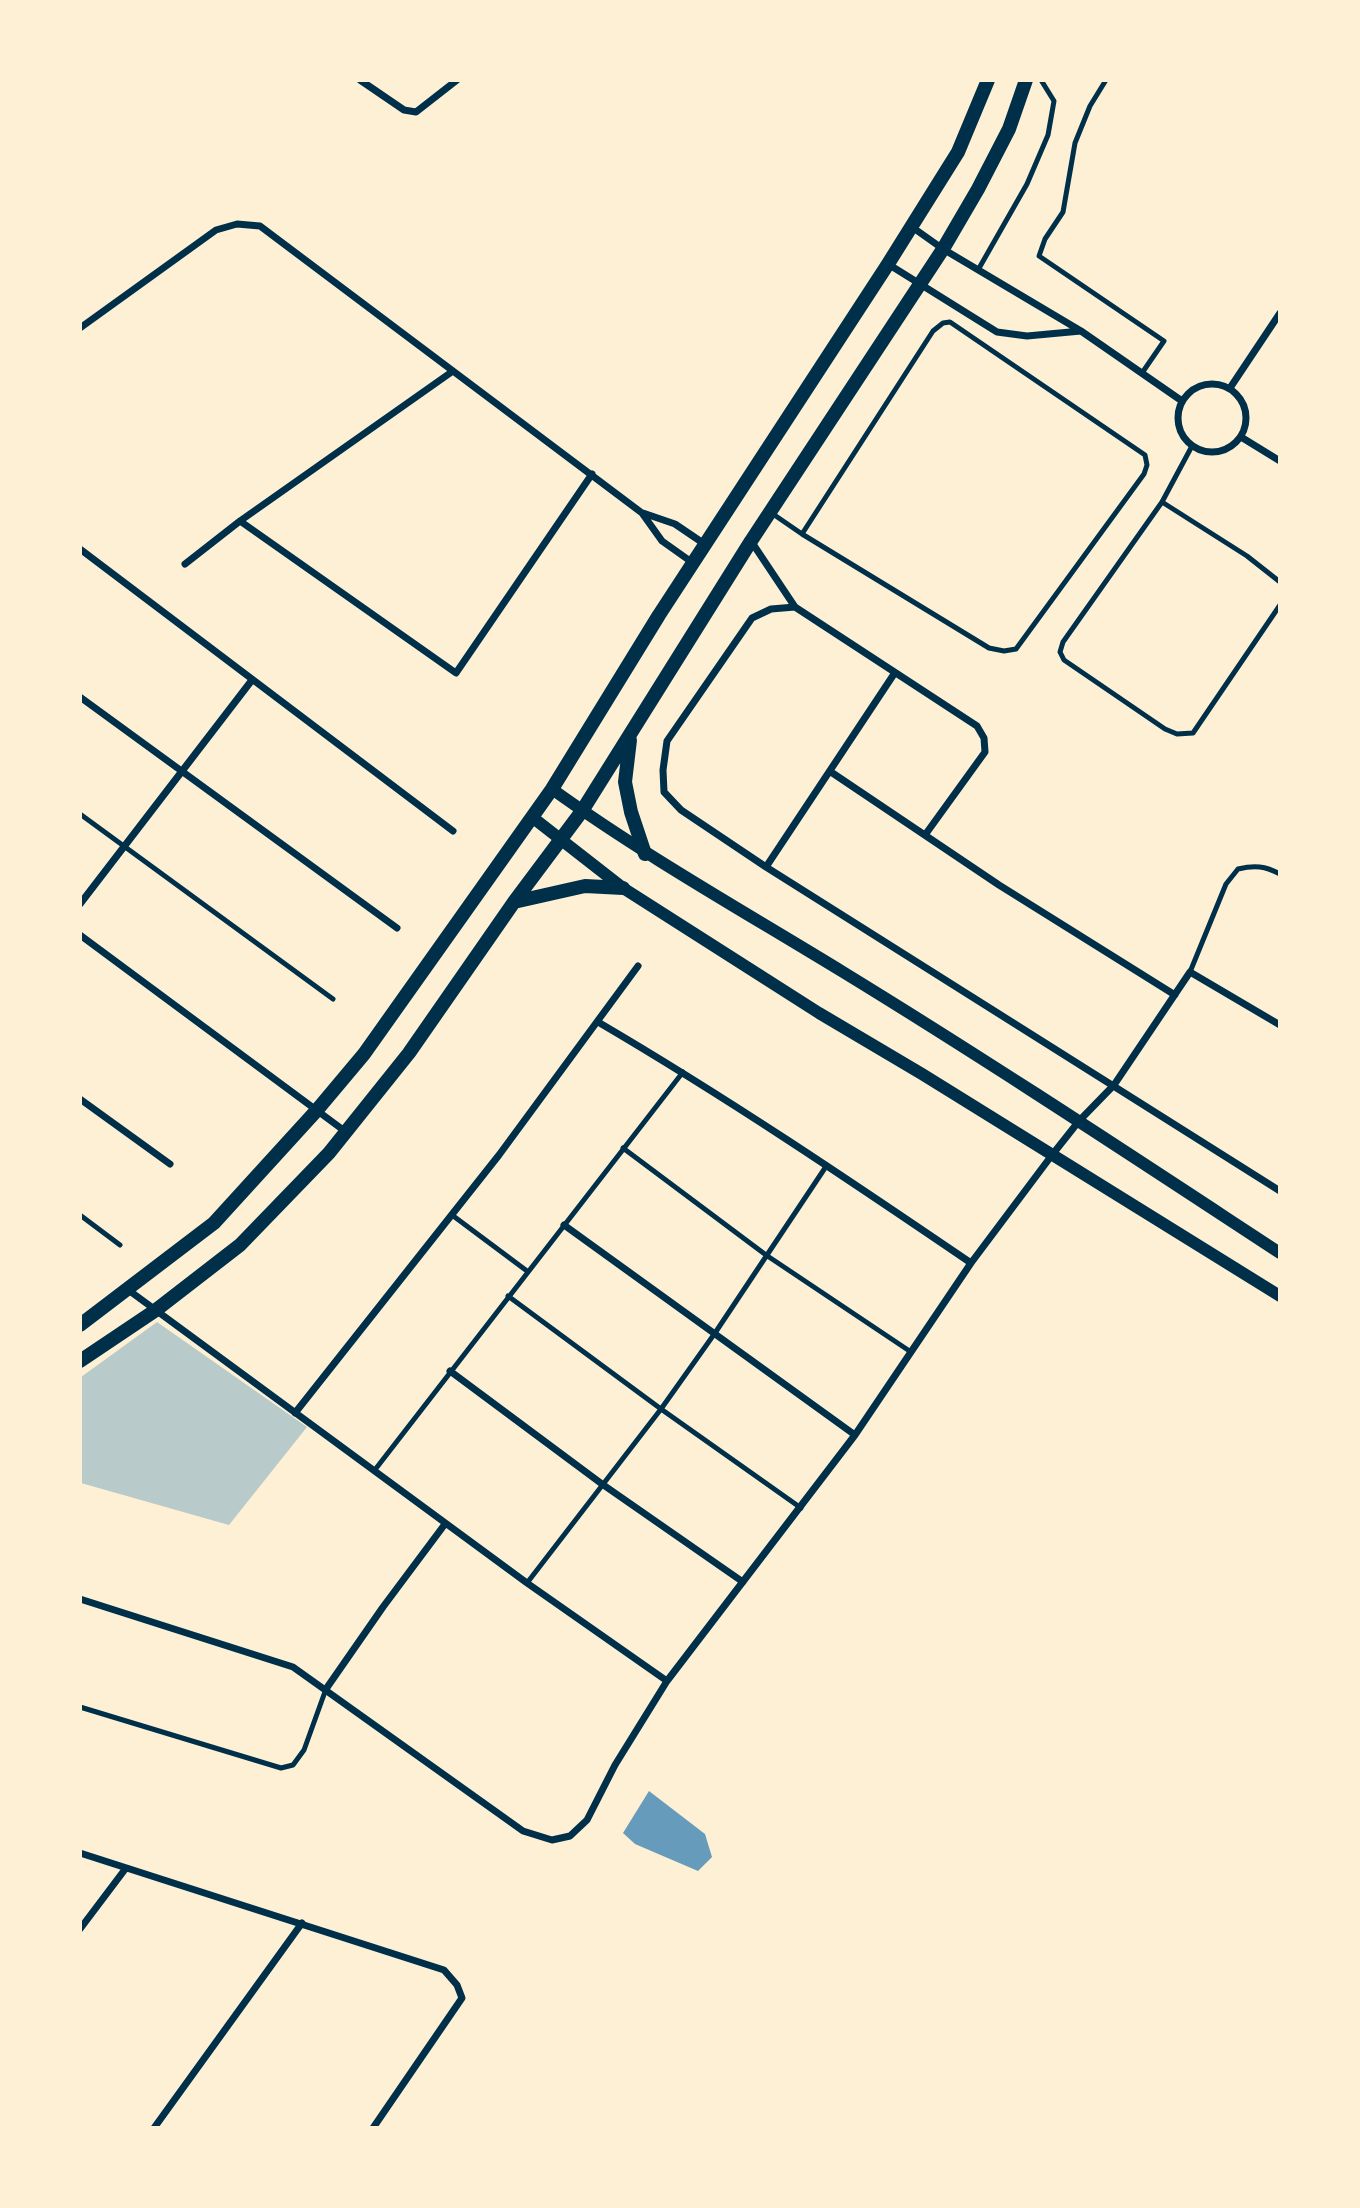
<!DOCTYPE html>
<html>
<head>
<meta charset="utf-8">
<style>
  body { margin:0 }
  #map { position:relative; width:1360px; height:2208px; overflow:hidden; background:#fdf0d5; font-family:Montserrat,sans-serif }
  canvas { display:block }
  .frame { position:absolute; inset:0; border:82px solid #fdf0d5; pointer-events:none }
</style>
</head>
<body>
<div id="map">
<canvas width="1360" height="2208"></canvas>
<div class="frame"></div>
</div>
<script>
const c = document.querySelector('canvas').getContext('2d');
c.lineJoin = 'round';
function fillPath(path, color) { c.fillStyle = color; c.fill(path, 'evenodd'); }
function trace(path, color, width, dash) { c.strokeStyle = color; c.lineWidth = width; c.lineCap = dash ? 'butt' : 'round'; c.setLineDash(dash || []); c.stroke(path); }
const green = new Path2D(`
  M 157,1322 L 307,1427 L 229,1525 L 81,1483 L 81,1377 Z`);
const water = new Path2D(`
  M 649,1791 L 705,1834 L 712,1857 L 698,1871 L 635,1844 L 623,1833 Z`);
const service = new Path2D(`
  M 1106,80 L 1090,106 L 1075,143 L 1063,212 L 1045,239 L 1039,256 L 1164,341 L 1142,373
  M 978,270 L 1027,184 L 1048,135 L 1054,101 L 1041,80
  M 1192,446 L 1162,502 L 1063,642 L 1060,652 L 1064,660 L 1165,729 L 1177,734 L 1193,733 L 1280,605
  M 1162,502 L 1247,556 L 1280,582
  M 770,512 L 802,534 L 989,648 L 1004,651 L 1016,649 L 1144,474 L 1147,465 L 1145,455 L 950,322 L 943,323 L 933,331 L 802,534
  M 80,814 L 333,999
  M 1190,972 L 1226,884 L 1238,869 C 1255,865 1265,866 1280,874
  M 623,1148 L 766,1255 L 911,1352
  M 80,1215 L 120,1245
  M 452,1215 L 527,1271
  M 508,1296 L 661,1409 L 801,1508
  M 374,1471 L 683,1072
  M 527,1583 L 661,1409 L 715,1333 L 827,1165
  M 80,1707 L 281,1768 L 293,1765 L 304,1750 L 326,1689`);
const minor = new Path2D(`
  M 360,80 L 404,110 L 416,112 L 457,80
  M 912,227 L 943,249 L 1081,331 L 1182,401
  M 888,264 L 997,332 L 1027,336 L 1081,331
  M 80,328 L 216,230 L 237,224 L 260,226 L 642,513 L 662,541 L 693,563
  M1178 418a34 34 0 1 1 68 0a34 34 0 1 1-68 0Z
  M 1230,388 L 1280,313
  M 1241,437 L 1280,461
  M 643,513 L 675,524 L 706,545
  M 240,521 L 456,673 L 592,474
  M 751,541 L 795,607 L 977,726 L 984,738 L 985,752 L 925,835
  M 80,549 L 453,831
  M 185,564 L 240,521 L 453,371
  M 795,607 L 771,609 L 752,618 L 667,741 L 663,770 L 664,792 L 681,810 L 766,867 L 1280,1191
  M 80,697 L 397,928
  M 831,772 L 999,885 L 1175,995
  M 766,867 L 894,674
  M 80,904 L 252,680
  M 80,935 L 346,1132
  M 598,1022 C 726,1097 849,1180 971,1263
  M 80,1099 L 170,1164
  M 564,1225 L 855,1435
  M 127,1289 L 527,1583 L 667,1681
  M 450,1371 L 602,1484 L 743,1582
  M 295,1413 L 499,1155 L 638,966
  M 80,1599 L 293,1667 L 523,1831 L 552,1840 L 570,1836 L 587,1820 L 615,1765 L 667,1681 L 855,1435 L 971,1263 L 1052,1155 L 1079,1121 L 1114,1085 L 1190,972 L 1280,1025
  M 326,1689 L 383,1607 L 445,1524
  M 80,1853 L 444,1970 L 457,1985 L 462,1998 L 373,2128
  M 80,1929 L 126,1868
  M 154,2128 L 302,1923`);
const tertiary = new Path2D(`
  M 552,789 C 645,856 745,912 843,972 C 990,1062 1135,1158 1280,1253
  M 532,817 L 623,888 L 819,1013 L 922,1074 L 1280,1296`);
const secondary = new Path2D(`
  M 630,740 L 625,782 L 631,812 L 645,854
  M 514,902 L 585,886 L 623,888
  M 80,1325 L 214,1223 L 317,1110 L 364,1054 L 552,789 L 659,615 L 888,264 L 958,152 L 988,80
  M 80,1361 L 156,1310 L 240,1245 L 329,1153 L 409,1053 L 514,902 L 582,811 L 751,541 L 943,249 L 978,189 L 1009,129 L 1026,80`);
fillPath(green, '#b9caca');
fillPath(water, '#669bbc');
trace(service, '#003049', 5);
trace(minor, '#003049', 7);
trace(tertiary, '#003049', 12);
trace(secondary, '#003049', 14);
</script>
</body>
</html>
